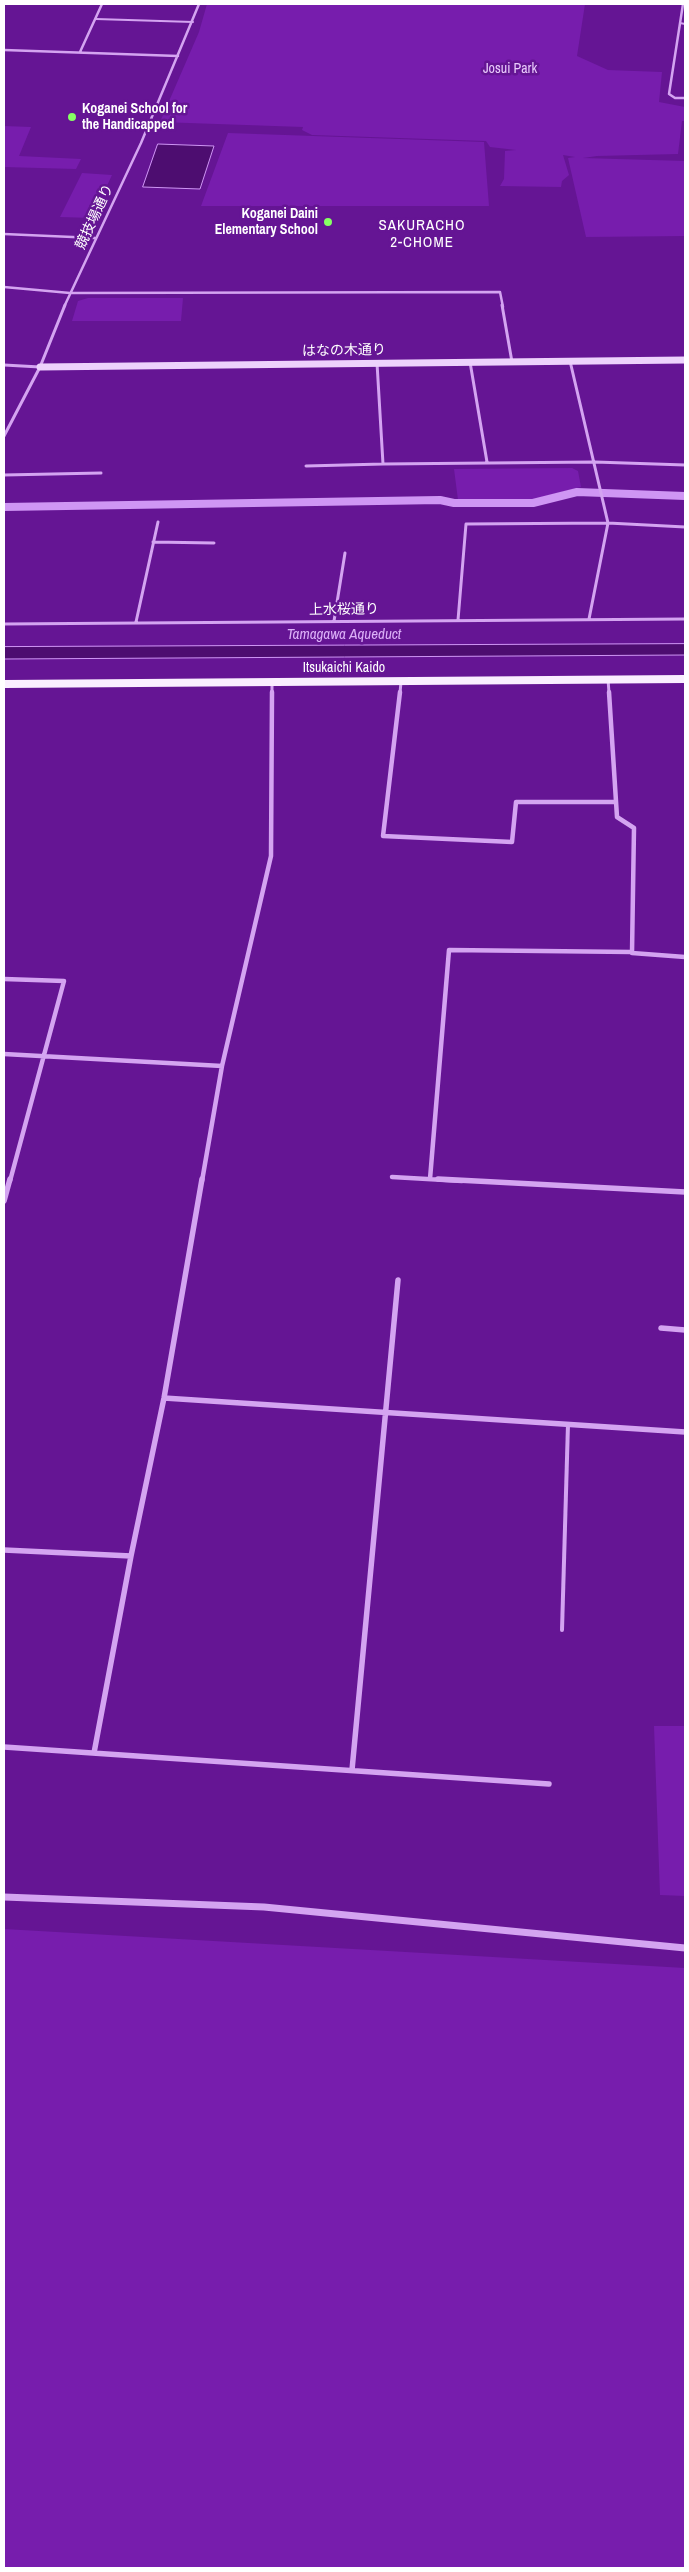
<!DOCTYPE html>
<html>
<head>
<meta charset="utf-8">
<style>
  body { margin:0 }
  #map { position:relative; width:689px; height:2572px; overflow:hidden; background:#651594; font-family:"Archivo Narrow",sans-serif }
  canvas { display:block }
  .frame { position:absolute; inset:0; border:5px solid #fff; pointer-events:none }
</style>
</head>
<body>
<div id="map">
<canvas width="689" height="2572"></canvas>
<div class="frame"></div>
</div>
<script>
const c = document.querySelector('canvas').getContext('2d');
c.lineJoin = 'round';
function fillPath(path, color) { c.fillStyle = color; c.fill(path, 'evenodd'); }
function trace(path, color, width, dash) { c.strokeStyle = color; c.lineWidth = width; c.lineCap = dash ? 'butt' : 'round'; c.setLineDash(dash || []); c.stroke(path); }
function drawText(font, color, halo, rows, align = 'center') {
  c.font = font + ' "Archivo Narrow","Noto Sans JP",sans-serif'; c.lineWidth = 5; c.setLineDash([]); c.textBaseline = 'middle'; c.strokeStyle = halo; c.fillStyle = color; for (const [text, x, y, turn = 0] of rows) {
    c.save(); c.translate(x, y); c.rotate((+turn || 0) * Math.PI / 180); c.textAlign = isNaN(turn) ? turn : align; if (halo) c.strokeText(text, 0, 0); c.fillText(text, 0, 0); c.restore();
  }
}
const green = new Path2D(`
  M 207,4 L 585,4 L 577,56 L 608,70 L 662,72 L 659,102 L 685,107 L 685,121 L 682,121 L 678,154 L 597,156 L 583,158 L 685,161 L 685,236 L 586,237 L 568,158 L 575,157 L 563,155 L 569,175 L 562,181 L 561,187 L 500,186 L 504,179 L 505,151 L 516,150 L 490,147 L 486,141 L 312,135 L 302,130 L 303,127 L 160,122 L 199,32 Z
  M 4,126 L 31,127 L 19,156 L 81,159 L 76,169 L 4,167 Z
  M 228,133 L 484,142 L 489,206 L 201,206 Z
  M 82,173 L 112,175 L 92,218 L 60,217 Z
  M 88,298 L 183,298 L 181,321 L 72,321 L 78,301 Z
  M 572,468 L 578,471 L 581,487 L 535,499 L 458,500 L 454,469 Z
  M 654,1726 L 685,1726 L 685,1896 L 660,1895 Z
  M 4,1929 L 685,1968 L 685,2568 L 4,2568 Z`);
const water = new Path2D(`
  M 158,144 L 214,146 L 200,189 L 143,187 Z
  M 685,644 L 685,655 L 4,659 L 4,647 Z`);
const stream = new Path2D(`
  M 4,507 L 440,500 L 454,503 L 533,503 L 577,492 L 685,496`);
const laneFar1 = new Path2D(`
  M 96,19 L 193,22
  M 680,23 L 685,24`);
const lane = new Path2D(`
  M 562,1630 L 568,1424`);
const streetFar4 = new Path2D(`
  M 683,4 L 669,94 L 675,98 L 685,98
  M 4,50 L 178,56
  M 80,52 L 102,4
  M 4,234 L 95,238
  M 4,287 L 70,293 L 500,292 L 503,307
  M 64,307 L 141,143 L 199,4`);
const streetFar3 = new Path2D(`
  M 502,305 L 512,362
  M 570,361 L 608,523 L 589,619
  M 470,362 L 487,462
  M 377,363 L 383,464 L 595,462 L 685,465
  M 4,365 L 40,367
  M 4,436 L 40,367 L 65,305
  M 306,466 L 383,464
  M 4,475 L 101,473
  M 153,542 L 214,543
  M 458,620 L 466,524 L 608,523 L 685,527
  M 334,621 L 345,553
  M 136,622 L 158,522
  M 4,624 L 685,619
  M 608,679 L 609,693
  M 272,693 L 272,683
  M 400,693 L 401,682`);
const streetFar2 = new Path2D(`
  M 400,692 L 383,836 L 512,842 L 516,802 L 616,802
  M 609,692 L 617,817 L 634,828 L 632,953 L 685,957
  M 4,979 L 64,981 L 10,1181
  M 4,1054 L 222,1066
  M 392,1177 L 462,1181
  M 430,1179 L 449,950 L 632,952
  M 202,1181 L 222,1066 L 271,856 L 272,692`);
const streetFar1 = new Path2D(`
  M 438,1179 L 685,1192
  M 4,1201 L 10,1179
  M 661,1328 L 685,1330
  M 164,1398 L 685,1432
  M 4,1550 L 131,1556
  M 4,1747 L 549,1784
  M 94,1753 L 131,1556 L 164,1398 L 202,1179
  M 352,1770 L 398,1280`);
const street = new Path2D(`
  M 4,1897 L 264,1907 L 685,1948`);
const secondary = new Path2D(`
  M 40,367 L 685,360`);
const primary = new Path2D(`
  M 4,684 L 685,679`);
const markers = [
  [72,117,5,"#86ff64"],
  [328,222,5,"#86ff64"]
];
const farParknames = [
  ["Josui Park",510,69]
];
const farPoinames = [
  ["Koganei School for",82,109],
  ["the Handicapped",82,125],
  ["Koganei Daini",318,214,"right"],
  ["Elementary School",318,230,"right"]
];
const farStreetnames = [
  ["競技場通り",95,217,-65],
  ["はなの木通り",344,351,-1],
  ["上水桜通り",344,610,-1],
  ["Itsukaichi Kaido",344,668]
];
const farNeighbourhoodnames = [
  ["SAKURACHO",422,226],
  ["2-CHOME",422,243]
];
const farWaternames = [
  ["Tamagawa Aqueduct",344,635]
];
fillPath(green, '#771dad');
fillPath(water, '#4d0d70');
trace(water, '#cf96f4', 1);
trace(stream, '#cf96f4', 8);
trace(laneFar1, '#d4a4f1', 2);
trace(lane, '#d4a4f1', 4);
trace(streetFar4, '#d4a4f1', 2.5);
trace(streetFar3, '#d4a4f1', 3);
trace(streetFar2, '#d4a4f1', 4.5);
trace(streetFar1, '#d4a4f1', 5.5);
trace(street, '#d4a4f1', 7);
trace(secondary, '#edd2fc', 7);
trace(primary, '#faeeff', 8);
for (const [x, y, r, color] of markers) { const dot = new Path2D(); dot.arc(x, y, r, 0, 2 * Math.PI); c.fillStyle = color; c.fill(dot); trace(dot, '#651594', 2); }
drawText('14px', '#e9cbfc', '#651594', farParknames);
drawText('bold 14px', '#fff', '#651594', farPoinames, 'left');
drawText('14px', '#fff', '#651594', farStreetnames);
c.letterSpacing = '1px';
drawText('15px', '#fff', '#651594', farNeighbourhoodnames);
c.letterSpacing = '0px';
drawText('italic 15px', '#dcb0f8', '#651594', farWaternames);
</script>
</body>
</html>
